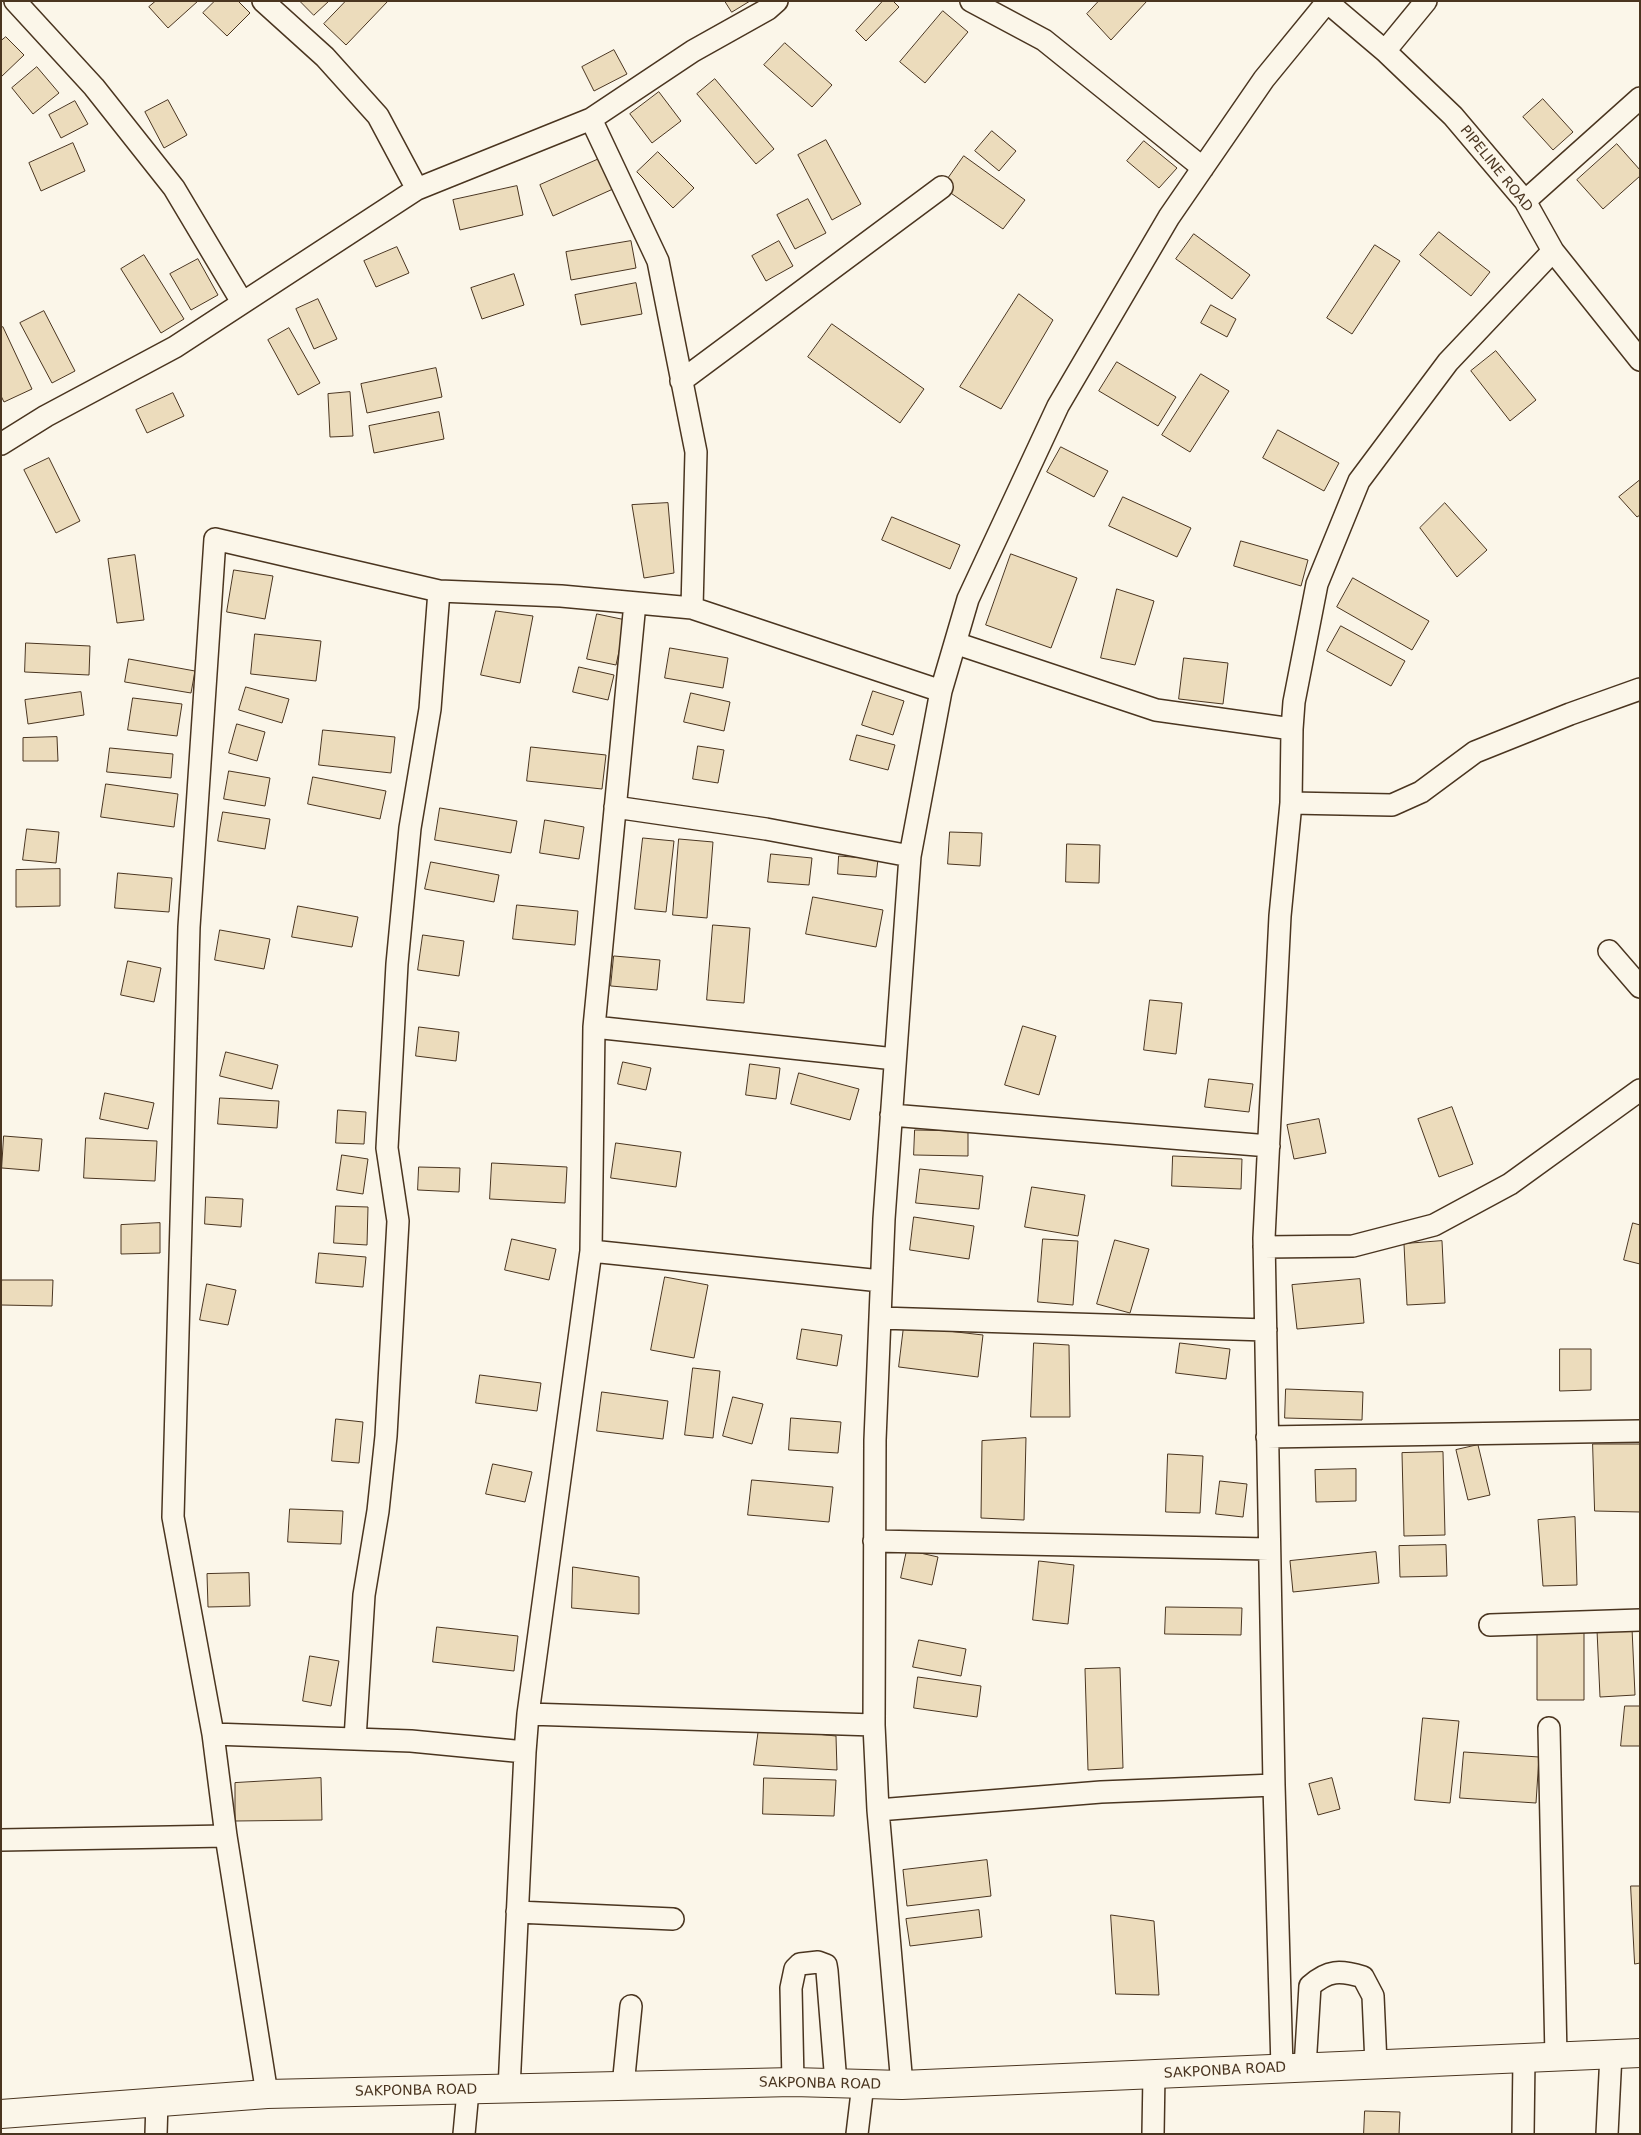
<!DOCTYPE html>
<html>
<head>
<meta charset="utf-8">
<style>
  body { margin:0 }
  #map { position:relative; width:1641px; height:2135px; overflow:hidden; background:#fbf6e9; font-family:"DejaVu Sans",sans-serif }
  canvas { display:block }
  .frame { position:absolute; inset:0; border:2px solid #4a3520; pointer-events:none }
</style>
</head>
<body>
<div id="map">
<canvas width="1641" height="2135"></canvas>
<div class="frame"></div>
</div>
<script>
const c = document.querySelector('canvas').getContext('2d');
c.lineJoin = 'round';
function fillPath(path, color) { c.fillStyle = color; c.fill(path, 'evenodd'); }
function trace(path, color, width, dash) { c.strokeStyle = color; c.lineWidth = width; c.lineCap = dash ? 'butt' : 'round'; c.setLineDash(dash || []); c.stroke(path); }
function drawText(font, color, halo, rows, align = 'center') {
  c.font = font + ' "DejaVu Sans",sans-serif'; c.lineWidth = 4; c.setLineDash([]); c.textBaseline = 'middle'; c.strokeStyle = halo; c.fillStyle = color; for (const [text, x, y, turn = 0] of rows) {
    c.save(); c.translate(x, y); c.rotate((+turn || 0) * Math.PI / 180); c.textAlign = isNaN(turn) ? turn : align; if (halo) c.strokeText(text, 0, 0); c.fillText(text, 0, 0); c.restore();
  }
}
const building = new Path2D(`
  M 156,1 L 198,1 L 168,28 L 149,7 Z
  M 215,1 L 238,1 L 250,13 L 227,36 L 203,13 Z
  M 300,1 L 329,1 L 314,15 Z
  M 346,1 L 388,1 L 346,45 L 324,24 Z
  M 725,1 L 750,1 L 732,12 Z
  M 883,1 L 893,1 L 899,7 L 866,41 L 856,31 Z
  M 1099,1 L 1147,1 L 1111,40 L 1087,14 Z
  M 943,11 L 968,32 L 925,83 L 900,62 Z
  M 6,37 L 24,55 L 1,77 L 1,41 Z
  M 785,43 L 832,85 L 812,107 L 764,65 Z
  M 614,50 L 627,74 L 594,91 L 582,67 Z
  M 37,67 L 59,93 L 33,114 L 12,88 Z
  M 715,79 L 774,149 L 756,164 L 697,94 Z
  M 659,92 L 681,121 L 652,143 L 630,114 Z
  M 1543,99 L 1573,132 L 1553,150 L 1523,117 Z
  M 168,100 L 187,135 L 164,148 L 145,112 Z
  M 75,101 L 88,124 L 61,138 L 49,115 Z
  M 992,131 L 1016,151 L 999,171 L 975,151 Z
  M 826,140 L 861,204 L 832,220 L 798,155 Z
  M 1144,141 L 1177,168 L 1159,188 L 1127,161 Z
  M 73,143 L 85,171 L 41,191 L 29,163 Z
  M 1617,144 L 1640,170 L 1640,176 L 1603,209 L 1577,180 Z
  M 658,152 L 694,188 L 673,208 L 637,172 Z
  M 964,156 L 1025,200 L 1003,229 L 942,187 Z
  M 599,159 L 613,189 L 553,216 L 540,185 Z
  M 517,186 L 523,215 L 460,230 L 453,200 Z
  M 808,199 L 826,233 L 795,249 L 777,215 Z
  M 1439,232 L 1490,272 L 1471,296 L 1420,255 Z
  M 1194,234 L 1250,275 L 1232,299 L 1176,259 Z
  M 631,241 L 636,268 L 571,280 L 566,252 Z
  M 779,241 L 793,266 L 766,281 L 752,256 Z
  M 1375,245 L 1400,261 L 1352,334 L 1327,318 Z
  M 397,247 L 409,273 L 376,287 L 364,261 Z
  M 144,255 L 184,319 L 161,333 L 121,269 Z
  M 198,259 L 218,295 L 191,310 L 170,274 Z
  M 514,274 L 524,305 L 482,319 L 471,288 Z
  M 636,283 L 642,314 L 581,325 L 575,295 Z
  M 1019,294 L 1053,320 L 1001,409 L 960,387 Z
  M 318,299 L 337,339 L 314,349 L 296,309 Z
  M 1211,305 L 1236,319 L 1227,337 L 1201,323 Z
  M 44,311 L 75,371 L 52,383 L 20,323 Z
  M 832,324 L 924,389 L 900,423 L 808,357 Z
  M 3,327 L 32,389 L 4,402 L 1,396 L 1,328 Z
  M 289,328 L 320,383 L 298,395 L 268,340 Z
  M 1496,351 L 1536,400 L 1510,421 L 1471,371 Z
  M 1117,362 L 1176,397 L 1158,426 L 1099,391 Z
  M 436,368 L 442,397 L 367,413 L 361,384 Z
  M 1201,374 L 1229,391 L 1190,452 L 1162,435 Z
  M 350,392 L 353,436 L 330,437 L 328,394 Z
  M 173,393 L 184,416 L 147,433 L 136,410 Z
  M 439,412 L 444,439 L 374,453 L 369,426 Z
  M 1278,430 L 1339,463 L 1324,491 L 1263,458 Z
  M 1061,447 L 1108,471 L 1094,497 L 1047,472 Z
  M 49,458 L 80,521 L 56,533 L 24,470 Z
  M 1640,480 L 1640,515 L 1637,517 L 1619,497 Z
  M 1123,497 L 1191,528 L 1177,557 L 1109,526 Z
  M 668,503 L 674,573 L 644,578 L 632,505 Z
  M 1445,503 L 1487,550 L 1457,577 L 1420,528 Z
  M 892,517 L 960,545 L 950,569 L 882,540 Z
  M 1241,541 L 1308,560 L 1301,586 L 1234,566 Z
  M 1011,554 L 1077,578 L 1051,648 L 986,625 Z
  M 135,555 L 144,620 L 117,623 L 108,559 Z
  M 234,570 L 273,576 L 265,619 L 227,612 Z
  M 1353,578 L 1429,621 L 1412,650 L 1337,607 Z
  M 1117,589 L 1154,601 L 1135,665 L 1101,658 Z
  M 496,611 L 533,616 L 520,683 L 481,675 Z
  M 597,614 L 626,620 L 616,665 L 587,659 Z
  M 1341,626 L 1405,661 L 1391,686 L 1327,651 Z
  M 255,634 L 321,641 L 316,681 L 251,674 Z
  M 26,643 L 90,646 L 89,675 L 25,672 Z
  M 670,648 L 728,658 L 723,688 L 665,678 Z
  M 1184,658 L 1228,663 L 1223,704 L 1179,699 Z
  M 129,659 L 195,671 L 191,693 L 125,682 Z
  M 579,667 L 614,675 L 608,700 L 573,692 Z
  M 246,687 L 289,699 L 282,723 L 239,710 Z
  M 873,691 L 904,701 L 893,735 L 862,725 Z
  M 81,692 L 84,715 L 28,724 L 25,700 Z
  M 691,693 L 730,702 L 724,731 L 684,722 Z
  M 133,698 L 182,704 L 177,736 L 128,730 Z
  M 237,724 L 265,732 L 257,761 L 229,753 Z
  M 323,730 L 395,737 L 391,773 L 319,765 Z
  M 857,735 L 895,745 L 888,770 L 850,760 Z
  M 57,737 L 58,761 L 23,761 L 23,738 Z
  M 698,746 L 724,750 L 718,783 L 693,779 Z
  M 531,747 L 606,755 L 602,789 L 527,781 Z
  M 110,748 L 173,754 L 171,778 L 107,772 Z
  M 229,771 L 270,778 L 265,806 L 224,799 Z
  M 313,777 L 386,791 L 380,819 L 308,804 Z
  M 106,784 L 178,794 L 174,827 L 101,817 Z
  M 440,808 L 517,821 L 511,853 L 435,840 Z
  M 223,812 L 270,819 L 265,849 L 218,841 Z
  M 545,820 L 584,827 L 579,859 L 540,853 Z
  M 27,829 L 59,832 L 56,863 L 23,860 Z
  M 950,832 L 982,833 L 980,866 L 948,864 Z
  M 643,838 L 674,841 L 666,912 L 635,909 Z
  M 679,839 L 713,842 L 707,918 L 673,915 Z
  M 1067,844 L 1100,845 L 1099,883 L 1066,882 Z
  M 771,854 L 812,858 L 809,885 L 768,882 Z
  M 839,856 L 878,859 L 876,877 L 838,874 Z
  M 431,862 L 499,875 L 494,902 L 425,889 Z
  M 60,869 L 60,906 L 16,907 L 16,870 Z
  M 118,873 L 172,878 L 169,912 L 115,908 Z
  M 813,897 L 883,910 L 876,947 L 806,934 Z
  M 517,905 L 578,911 L 575,945 L 513,939 Z
  M 298,906 L 358,917 L 352,947 L 292,937 Z
  M 713,925 L 750,928 L 744,1003 L 707,1000 Z
  M 220,930 L 270,939 L 264,969 L 215,960 Z
  M 423,935 L 464,941 L 459,976 L 418,970 Z
  M 614,956 L 660,960 L 657,990 L 611,986 Z
  M 128,961 L 161,968 L 154,1002 L 121,995 Z
  M 1150,1000 L 1182,1003 L 1176,1054 L 1144,1050 Z
  M 1023,1026 L 1056,1036 L 1039,1095 L 1005,1085 Z
  M 419,1027 L 459,1032 L 456,1061 L 416,1056 Z
  M 226,1052 L 278,1065 L 272,1089 L 220,1076 Z
  M 623,1062 L 651,1068 L 646,1090 L 618,1084 Z
  M 750,1064 L 780,1068 L 776,1099 L 746,1095 Z
  M 799,1073 L 859,1089 L 850,1120 L 791,1104 Z
  M 1209,1079 L 1253,1084 L 1249,1112 L 1205,1107 Z
  M 105,1093 L 154,1103 L 148,1129 L 100,1119 Z
  M 220,1098 L 279,1101 L 277,1128 L 218,1124 Z
  M 1452,1107 L 1473,1164 L 1439,1177 L 1418,1119 Z
  M 338,1110 L 366,1112 L 364,1144 L 336,1143 Z
  M 1319,1119 L 1326,1153 L 1294,1159 L 1287,1125 Z
  M 915,1130 L 968,1131 L 968,1156 L 914,1155 Z
  M 4,1136 L 42,1139 L 39,1171 L 2,1168 Z
  M 86,1138 L 157,1141 L 155,1181 L 84,1178 Z
  M 616,1143 L 681,1152 L 676,1187 L 611,1178 Z
  M 342,1155 L 368,1159 L 363,1194 L 337,1190 Z
  M 1173,1156 L 1242,1159 L 1241,1189 L 1172,1186 Z
  M 492,1163 L 567,1167 L 565,1203 L 490,1199 Z
  M 419,1167 L 460,1168 L 459,1192 L 418,1190 Z
  M 920,1169 L 983,1176 L 979,1209 L 916,1203 Z
  M 1032,1187 L 1085,1195 L 1078,1236 L 1025,1227 Z
  M 206,1197 L 243,1199 L 241,1227 L 205,1224 Z
  M 336,1206 L 368,1207 L 367,1245 L 334,1243 Z
  M 914,1217 L 974,1226 L 969,1259 L 910,1250 Z
  M 160,1223 L 160,1253 L 121,1254 L 121,1225 Z
  M 1633,1223 L 1640,1225 L 1640,1264 L 1624,1260 Z
  M 512,1239 L 556,1249 L 549,1280 L 505,1270 Z
  M 1043,1239 L 1078,1241 L 1073,1305 L 1038,1302 Z
  M 1115,1240 L 1149,1249 L 1130,1313 L 1097,1304 Z
  M 1442,1241 L 1445,1303 L 1407,1305 L 1404,1244 Z
  M 319,1253 L 366,1257 L 363,1287 L 316,1283 Z
  M 665,1277 L 708,1285 L 694,1358 L 651,1350 Z
  M 1360,1279 L 1364,1323 L 1297,1329 L 1292,1285 Z
  M 2,1280 L 53,1280 L 52,1306 L 1,1305 Z
  M 207,1284 L 236,1290 L 228,1325 L 200,1320 Z
  M 904,1326 L 983,1335 L 978,1377 L 899,1367 Z
  M 802,1329 L 842,1335 L 837,1366 L 797,1359 Z
  M 1034,1343 L 1069,1345 L 1070,1417 L 1031,1417 Z
  M 1180,1343 L 1230,1349 L 1226,1379 L 1176,1373 Z
  M 1560,1349 L 1591,1349 L 1591,1390 L 1560,1391 Z
  M 693,1368 L 720,1371 L 713,1438 L 685,1435 Z
  M 480,1375 L 541,1383 L 537,1411 L 476,1403 Z
  M 1286,1389 L 1363,1392 L 1362,1420 L 1285,1418 Z
  M 602,1392 L 668,1401 L 663,1439 L 597,1431 Z
  M 733,1397 L 763,1404 L 752,1444 L 723,1436 Z
  M 791,1418 L 841,1422 L 838,1453 L 789,1450 Z
  M 336,1419 L 363,1422 L 359,1463 L 332,1461 Z
  M 1026,1438 L 1024,1520 L 981,1518 L 982,1441 Z
  M 1593,1444 L 1640,1444 L 1640,1512 L 1595,1511 Z
  M 1478,1445 L 1490,1495 L 1468,1500 L 1456,1450 Z
  M 1443,1452 L 1445,1535 L 1404,1536 L 1402,1453 Z
  M 1168,1454 L 1203,1456 L 1200,1513 L 1166,1512 Z
  M 493,1464 L 532,1472 L 525,1502 L 486,1494 Z
  M 1356,1469 L 1356,1501 L 1316,1502 L 1315,1470 Z
  M 752,1480 L 833,1487 L 829,1522 L 748,1515 Z
  M 1220,1481 L 1247,1484 L 1243,1517 L 1216,1514 Z
  M 290,1509 L 343,1511 L 341,1544 L 288,1542 Z
  M 1575,1517 L 1577,1585 L 1543,1586 L 1538,1520 Z
  M 1446,1545 L 1447,1576 L 1400,1577 L 1399,1546 Z
  M 907,1550 L 938,1557 L 932,1585 L 901,1578 Z
  M 1376,1552 L 1379,1583 L 1293,1592 L 1290,1561 Z
  M 1039,1561 L 1074,1565 L 1068,1624 L 1033,1620 Z
  M 573,1567 L 639,1577 L 639,1614 L 572,1608 Z
  M 249,1573 L 250,1606 L 208,1607 L 207,1574 Z
  M 1166,1607 L 1242,1608 L 1241,1635 L 1165,1634 Z
  M 1584,1624 L 1584,1700 L 1537,1700 L 1537,1628 Z
  M 437,1627 L 518,1636 L 514,1671 L 433,1662 Z
  M 1632,1628 L 1635,1695 L 1600,1697 L 1597,1630 Z
  M 919,1640 L 966,1649 L 961,1676 L 913,1667 Z
  M 310,1656 L 339,1661 L 331,1706 L 303,1701 Z
  M 1120,1668 L 1123,1768 L 1088,1770 L 1085,1669 Z
  M 918,1677 L 981,1686 L 977,1717 L 914,1708 Z
  M 1625,1706 L 1640,1706 L 1640,1746 L 1621,1746 Z
  M 1423,1718 L 1459,1721 L 1450,1803 L 1415,1800 Z
  M 759,1728 L 836,1736 L 837,1770 L 754,1765 Z
  M 1464,1752 L 1539,1757 L 1536,1803 L 1460,1798 Z
  M 321,1778 L 322,1820 L 235,1821 L 235,1783 Z
  M 764,1778 L 836,1780 L 834,1816 L 763,1814 Z
  M 1332,1778 L 1340,1809 L 1318,1815 L 1309,1784 Z
  M 987,1860 L 991,1896 L 907,1906 L 903,1870 Z
  M 1631,1886 L 1640,1886 L 1640,1963 L 1635,1964 Z
  M 979,1910 L 982,1937 L 910,1946 L 906,1919 Z
  M 1111,1915 L 1154,1921 L 1159,1995 L 1116,1994 Z
  M 1365,2111 L 1400,2112 L 1399,2134 L 1364,2134 Z`);
const minor = new Path2D(`
  M 15,1 L 94,87 L 174,188 L 242,302
  M 263,1 L 325,57 L 378,116 L 417,189
  M 971,1 L 1044,40 L 1203,168
  M 1326,1 L 1385,51 L 1453,116 L 1525,201 L 1553,251 L 1640,360
  M 1385,51 L 1426,1
  M 591,119 L 658,261 L 696,452 L 692,608
  M 1525,201 L 1640,98
  M 681,381 L 942,187
  M 1,444 L 46,416 L 175,347 L 417,189 L 591,119 L 693,51 L 768,9 L 777,1
  M 955,643 L 1156,710 L 1292,729
  M 1291,803 L 1392,805 L 1421,792 L 1475,752 L 1570,714 L 1640,689
  M 615,807 L 766,829 L 910,856
  M 1609,951 L 1640,987
  M 594,1027 L 895,1059
  M 891,1115 L 1269,1146
  M 1264,1247 L 1353,1246 L 1434,1225 L 1510,1184 L 1640,1090
  M 591,1251 L 881,1281
  M 880,1318 L 1266,1330
  M 1267,1437 L 1640,1431
  M 874,1541 L 1269,1549
  M 1490,1625 L 1640,1620
  M 528,1714 L 874,1725
  M 1549,1728 L 1556,2057
  M 213,1734 L 411,1741 L 525,1752
  M 355,1739 L 364,1595 L 378,1511 L 386,1436 L 398,1221 L 387,1148 L 397,964 L 410,828 L 430,709 L 439,591
  M 878,1810 L 1101,1792 L 1274,1785
  M 1,1840 L 226,1836
  M 517,1912 L 673,1919
  M 1305,2067 L 1310,1986 C 1328,1970 1340,1970 1363,1977 L 1373,1996 L 1376,2064
  M 1282,2068 L 1274,1785 L 1264,1238 L 1280,916 L 1291,803 L 1292,729 L 1294,702 L 1317,584 L 1359,481 L 1448,362 L 1553,251
  M 793,2082 L 791,1988 L 795,1969 L 800,1964 L 818,1962 L 826,1965 L 827,1971 L 836,2083
  M 902,2085 L 878,1810 L 874,1725 L 875,1440 L 884,1219 L 910,856 L 941,691 L 968,599 L 1058,406 L 1169,217 L 1264,79 L 1327,2
  M 623,2086 L 631,2006
  M 509,2089 L 525,1752 L 528,1714 L 591,1251 L 594,1027 L 635,603
  M 267,2094 L 226,1836 L 213,1734 L 173,1517 L 189,927 L 215,539 L 439,591 L 561,596 L 692,608 L 941,691
  M 156,2134 L 157,2102
  M 464,2134 L 468,2091
  M 857,2134 L 863,2084
  M 1153,2134 L 1154,2074
  M 1523,2134 L 1524,2058
  M 1607,2134 L 1611,2054`);
const major = new Path2D(`
  M 1,2114 L 267,2094 L 793,2082 L 902,2085 L 1640,2053`);
const streetNames = [
  ["PIPELINE ROAD",1496,169,51],
  ["SAKPONBA ROAD",1225,2071,-3],
  ["SAKPONBA ROAD",820,2084,1],
  ["SAKPONBA ROAD",416,2091,-1]
];
fillPath(building, '#ecdcbc');
trace(building, '#4a3520', 1);
trace(minor, '#4a3520', 24);
trace(major, '#4a3520', 30);
trace(minor, '#fbf6e9', 21);
trace(major, '#fbf6e9', 28);
drawText('14px', '#4a3520', '#fbf6e9', streetNames);
</script>
</body>
</html>
